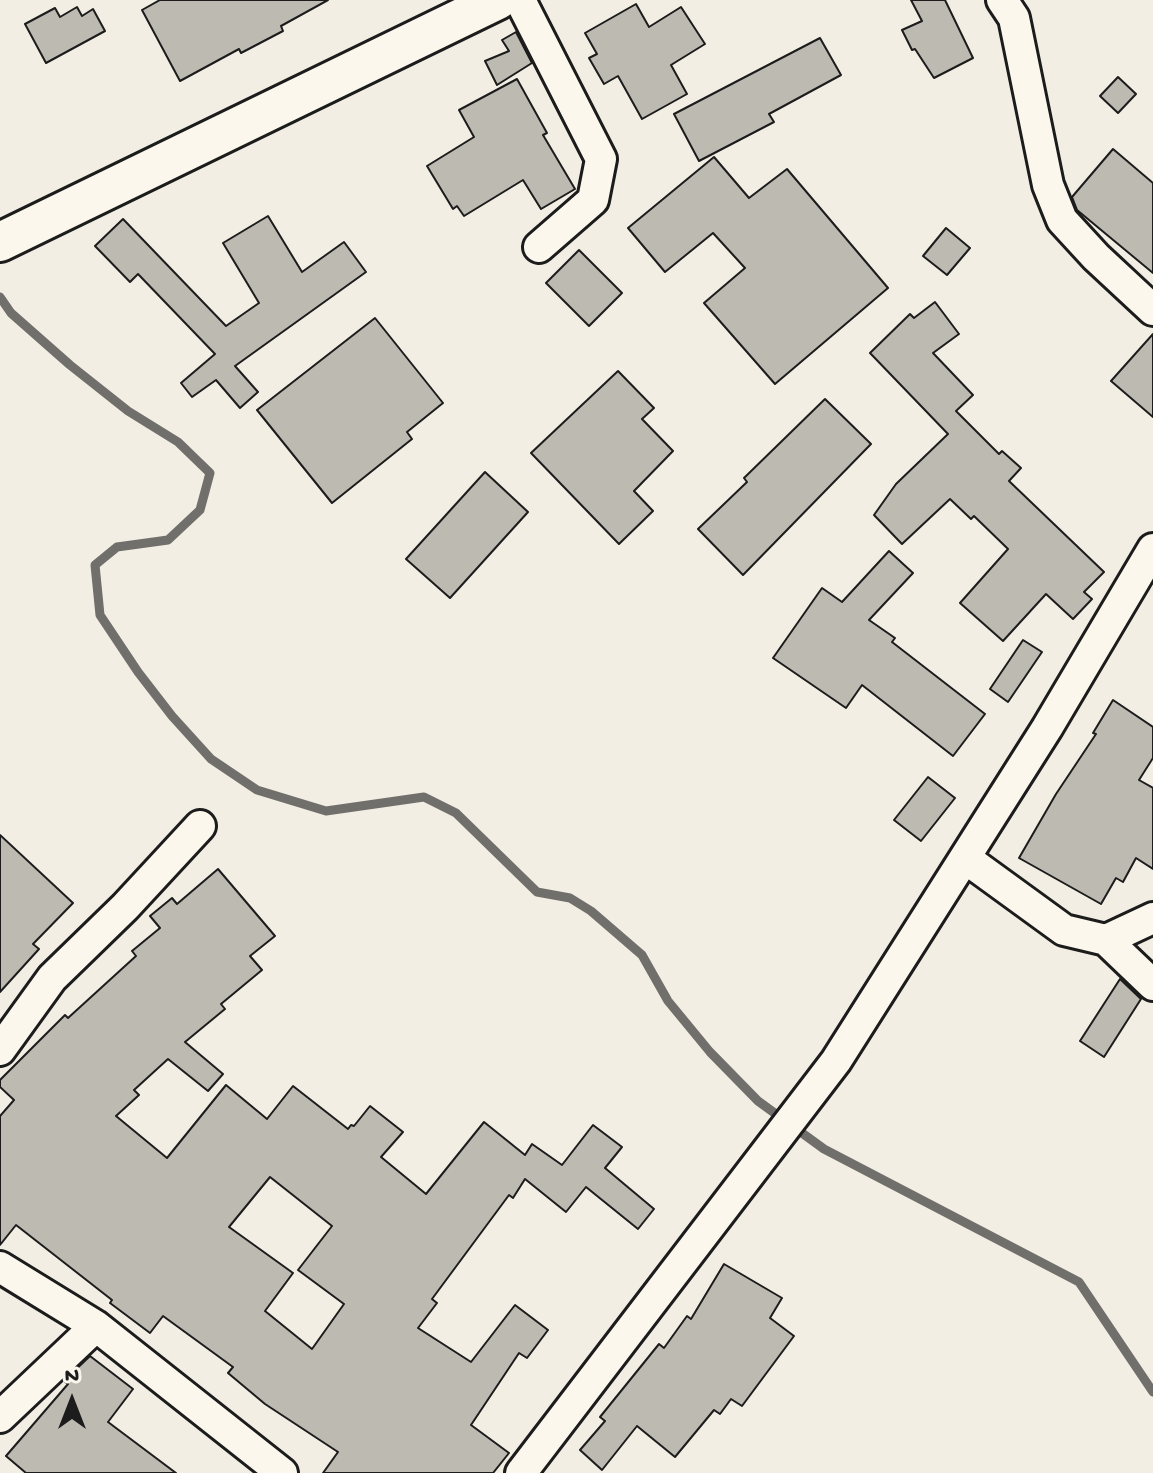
<!DOCTYPE html>
<html>
<head>
<meta charset="utf-8">
<style>
  body { margin:0 }
  #map { position:relative; width:1153px; height:1473px; overflow:hidden; background:#f2eee4; font-family:"Gochi Hand",sans-serif }
  canvas { display:block }
  .north { position:absolute; left:32px; top:1361px; width:80px; height:80px; -webkit-text-stroke:6px #fbf7ec; paint-order:stroke; rotate:0deg; font-size:22px; font-weight:700; line-height:32px; text-align:center; color:#1c1c1c }
  .north::after { content:''; display:block; margin:auto; width:28px; height:36px; background:#1c1c1c; clip-path:polygon(50% 0,100% 100%,50% 72%,0 100%) }
</style>
</head>
<body>
<div id="map">
<canvas width="1153" height="1473"></canvas>
<div class="north">N</div>
</div>
<script>
const c = document.querySelector('canvas').getContext('2d');
c.lineJoin = 'round';
function trace(path, color, width, dash) { c.strokeStyle = color; c.lineWidth = width; c.lineCap = dash ? 'butt' : 'round'; c.setLineDash(dash || []); c.stroke(path); }
function fillPath(path, color) { c.fillStyle = color; c.fill(path, 'evenodd'); }
const stream = new Path2D(`
  M 0,297 L 11,313 L 70,365 L 128,411 L 178,442 L 210,473 L 200,510 L 168,540 L 117,547 L 95,565 L 100,615 L 138,672 L 172,716 L 211,759 L 257,790 L 326,811 L 424,797 L 456,813 L 537,892 L 570,898 L 591,911 L 642,955 L 668,1001 L 710,1052 L 758,1101 L 824,1149 L 1079,1282 L 1153,1392`);
const building = new Path2D(`
  M 160,0 L 328,0 L 281,26 L 283,31 L 241,53 L 239,49 L 180,81 L 142,10 Z
  M 911,0 L 945,0 L 973,58 L 934,78 L 915,49 L 912,50 L 902,30 L 922,21 Z
  M 636,4 L 649,27 L 681,7 L 705,44 L 671,65 L 687,94 L 642,119 L 618,76 L 604,84 L 589,58 L 597,54 L 585,33 Z
  M 77,7 L 82,16 L 93,9 L 105,31 L 46,63 L 25,24 L 55,8 L 60,17 Z
  M 516,32 L 532,63 L 497,85 L 485,61 L 509,51 L 502,40 Z
  M 820,38 L 841,75 L 769,114 L 774,122 L 699,161 L 674,114 Z
  M 1118,77 L 1136,94 L 1118,113 L 1100,96 Z
  M 517,79 L 547,133 L 543,135 L 575,189 L 541,209 L 523,180 L 464,216 L 457,206 L 453,209 L 427,166 L 474,137 L 459,110 Z
  M 1113,149 L 1153,183 L 1153,273 L 1077,210 L 1072,197 Z
  M 714,157 L 749,198 L 787,169 L 888,288 L 775,384 L 704,303 L 745,268 L 713,233 L 665,272 L 628,228 Z
  M 268,216 L 302,272 L 344,242 L 366,272 L 235,366 L 258,392 L 240,408 L 216,380 L 192,397 L 181,383 L 215,354 L 138,274 L 130,282 L 95,246 L 123,219 L 226,326 L 259,303 L 223,243 Z
  M 946,228 L 970,248 L 947,275 L 923,256 Z
  M 579,250 L 622,293 L 589,326 L 546,283 Z
  M 935,302 L 959,334 L 933,353 L 973,395 L 956,411 L 999,454 L 1002,451 L 1021,468 L 1009,481 L 1104,572 L 1084,592 L 1092,599 L 1073,619 L 1046,594 L 1003,641 L 960,603 L 1008,549 L 974,516 L 971,519 L 950,499 L 902,544 L 874,515 L 896,484 L 948,434 L 870,353 L 910,314 L 914,318 Z
  M 375,318 L 443,403 L 407,432 L 412,439 L 332,503 L 257,410 Z
  M 1153,334 L 1153,417 L 1111,381 Z
  M 618,371 L 654,408 L 642,419 L 673,451 L 634,491 L 653,511 L 619,544 L 531,453 Z
  M 825,399 L 871,444 L 743,575 L 698,529 L 747,482 L 744,478 Z
  M 485,472 L 528,512 L 450,598 L 406,559 Z
  M 889,551 L 913,573 L 869,620 L 895,638 L 892,642 L 985,714 L 953,756 L 862,685 L 846,708 L 773,658 L 822,588 L 842,602 Z
  M 1023,640 L 1042,652 L 1008,702 L 990,689 Z
  M 1113,700 L 1153,727 L 1153,758 L 1139,780 L 1153,788 L 1153,869 L 1136,858 L 1123,882 L 1116,878 L 1101,904 L 1019,858 L 1056,794 L 1096,734 L 1093,733 Z
  M 928,777 L 955,798 L 921,841 L 894,820 Z
  M 0,835 L 73,903 L 33,944 L 39,949 L 0,992 Z
  M 218,869 L 275,936 L 250,956 L 262,970 L 221,1004 L 225,1009 L 185,1042 L 223,1074 L 208,1091 L 168,1059 L 134,1090 L 139,1095 L 116,1116 L 167,1158 L 226,1085 L 267,1119 L 293,1086 L 348,1129 L 351,1125 L 354,1126 L 370,1106 L 403,1132 L 381,1157 L 426,1194 L 484,1122 L 525,1155 L 532,1144 L 562,1165 L 593,1125 L 622,1147 L 605,1168 L 654,1209 L 638,1229 L 586,1187 L 566,1212 L 525,1179 L 513,1198 L 509,1195 L 432,1299 L 437,1303 L 418,1328 L 471,1362 L 515,1305 L 548,1330 L 527,1358 L 519,1353 L 471,1425 L 509,1453 L 493,1473 L 323,1473 L 338,1452 L 265,1404 L 228,1373 L 233,1367 L 163,1316 L 150,1333 L 110,1303 L 112,1300 L 16,1225 L 0,1245 L 0,1116 L 14,1100 L 0,1087 L 0,1080 L 65,1015 L 68,1018 L 136,956 L 132,951 L 160,928 L 150,916 L 172,898 L 177,904 ZM 270,1177 L 332,1226 L 298,1270 L 344,1304 L 312,1349 L 265,1311 L 293,1273 L 229,1227 Z
  M 1120,979 L 1141,999 L 1104,1057 L 1080,1041 Z
  M 724,1264 L 782,1298 L 770,1318 L 794,1336 L 742,1406 L 731,1399 L 720,1414 L 714,1410 L 675,1457 L 637,1426 L 602,1470 L 580,1450 L 605,1421 L 600,1417 L 659,1344 L 664,1348 L 687,1316 L 691,1319 Z
  M 90,1356 L 133,1389 L 108,1422 L 176,1473 L 26,1473 L 6,1456 L 68,1384 L 65,1382 L 69,1376 Z`);
const minor = new Path2D(`
  M 520,0 L 601,159 L 593,200 L 539,247
  M 1002,0 L 1014,18 L 1048,185 L 1062,220 L 1096,257 L 1153,310
  M 965,858 L 1064,930 L 1106,940 L 1153,918
  M 1106,940 L 1153,985
  M 0,1050 L 52,978 L 125,907 L 200,826
  M 0,1267 L 96,1326 L 282,1473
  M 0,1417 L 96,1326
  M 521,1473 L 836,1061 L 1047,728 L 1153,549`);
const major = new Path2D(`
  M 0,242 L 498,0`);
trace(stream, '#716f6b', 9);
fillPath(building, '#bdbab1');
trace(building, '#1c1c1c', 2);
trace(minor, '#1c1c1c', 36);
trace(major, '#1c1c1c', 44);
trace(minor, '#fbf7ec', 30);
trace(major, '#fbf7ec', 38);
</script>
</body>
</html>
